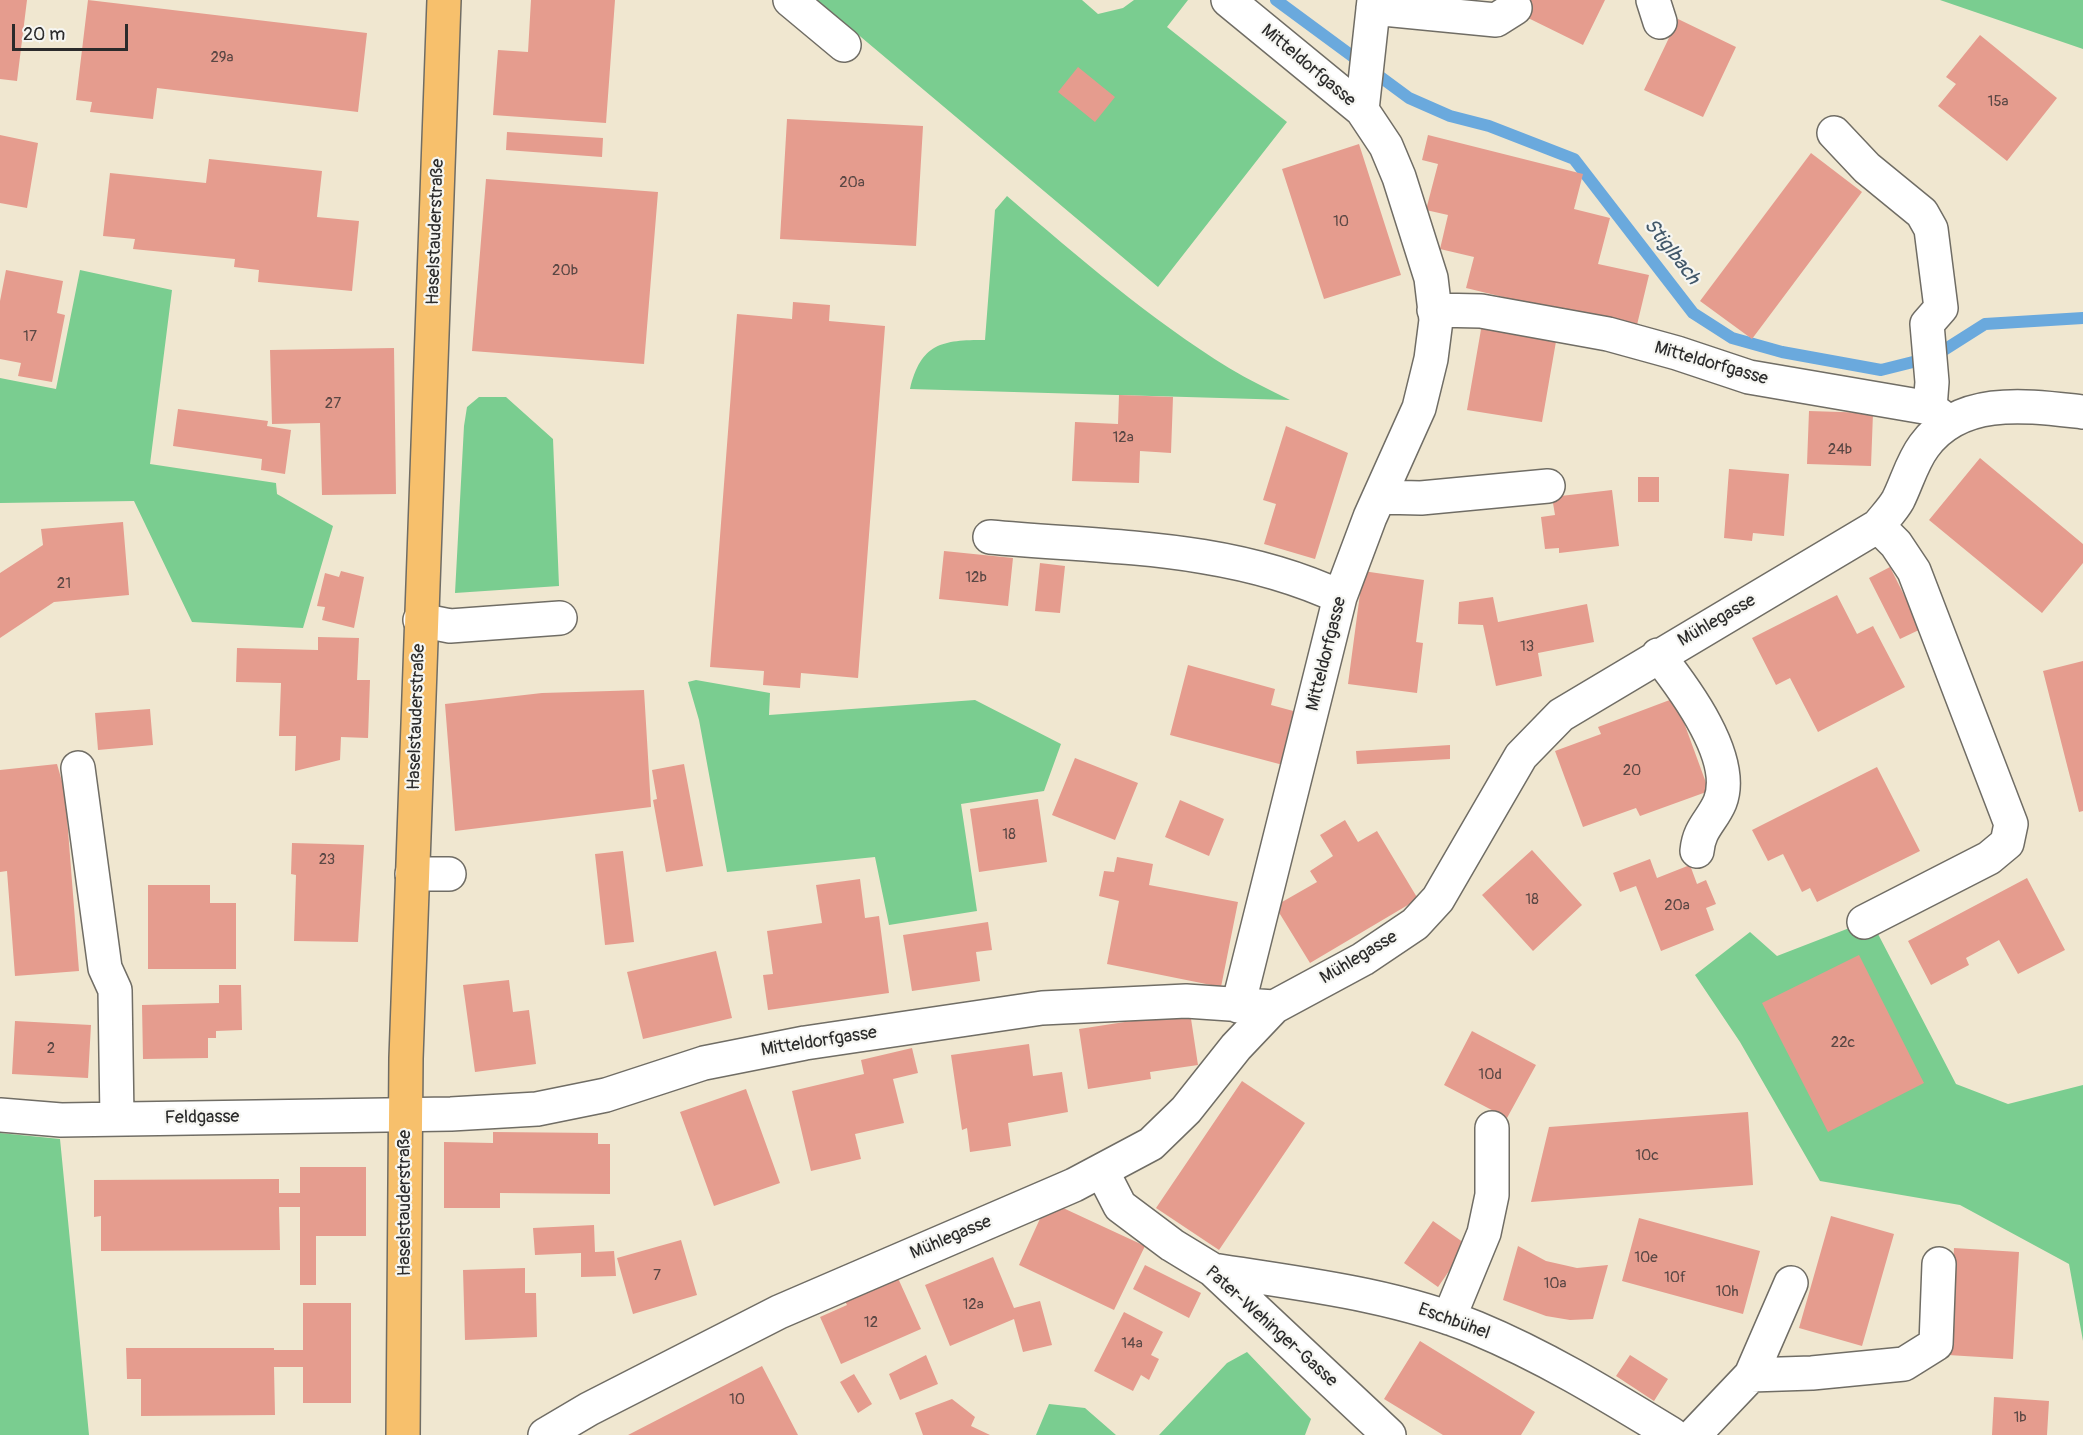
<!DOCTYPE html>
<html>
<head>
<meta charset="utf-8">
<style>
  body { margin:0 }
  #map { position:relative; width:2083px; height:1435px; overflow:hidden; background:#f0e7d0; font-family:Pangolin,sans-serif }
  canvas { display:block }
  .scale { position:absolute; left:12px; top:24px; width:116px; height:27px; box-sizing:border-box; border:3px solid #2b2b2b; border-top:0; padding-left:8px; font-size:18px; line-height:21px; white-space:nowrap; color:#2b2b2b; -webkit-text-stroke:4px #f6f6f2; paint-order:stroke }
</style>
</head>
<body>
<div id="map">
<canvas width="2083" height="1435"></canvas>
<div class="scale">20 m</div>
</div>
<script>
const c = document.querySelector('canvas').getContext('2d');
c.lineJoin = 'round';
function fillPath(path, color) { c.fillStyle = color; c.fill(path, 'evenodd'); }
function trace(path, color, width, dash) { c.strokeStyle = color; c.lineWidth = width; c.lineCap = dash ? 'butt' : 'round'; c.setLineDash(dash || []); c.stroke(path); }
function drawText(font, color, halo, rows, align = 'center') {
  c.font = font + ' Pangolin,sans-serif'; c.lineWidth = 4.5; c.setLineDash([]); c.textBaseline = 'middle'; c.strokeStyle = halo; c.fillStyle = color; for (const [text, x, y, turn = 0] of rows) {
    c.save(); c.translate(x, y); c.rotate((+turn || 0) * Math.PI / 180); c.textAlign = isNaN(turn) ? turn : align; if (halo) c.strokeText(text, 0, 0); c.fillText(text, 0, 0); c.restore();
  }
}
const green = new Path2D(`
  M 817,0 L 1082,0 L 1098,14 L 1123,8 L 1134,0 L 1188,0 L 1167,27 L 1287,122 L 1158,287 Z
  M 1940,0 L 2083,0 L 2083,49 Z
  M 1007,196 C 1078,257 1150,319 1229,368 C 1249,380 1270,390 1290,400 L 910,389 C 921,343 942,340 985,340 L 995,210 Z
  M 80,270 L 172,290 L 150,464 L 276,483 L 277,494 L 333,526 L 303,628 L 192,622 L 134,501 L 0,503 L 0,378 L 56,389 Z
  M 479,397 L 506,397 L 553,439 L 559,586 L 455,593 L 464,426 L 467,407 Z
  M 696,680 L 770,693 L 769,715 L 975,700 L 1061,744 L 1044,791 L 961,804 L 977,911 L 889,925 L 875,857 L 727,872 L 699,720 L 688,682 Z
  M 1852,927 L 1878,934 L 1956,1084 L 2008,1104 L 2083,1085 L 2083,1341 L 2069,1264 L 1960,1205 L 1820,1181 L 1740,1042 L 1695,975 L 1750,932 L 1777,956 Z
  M 0,1133 L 60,1139 L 89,1435 L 0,1435 Z
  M 1247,1352 L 1311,1419 L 1305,1435 L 1159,1435 L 1227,1363 Z
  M 1049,1404 L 1085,1408 L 1116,1435 L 1036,1435 Z`);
const stream = new Path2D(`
  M 1276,0 L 1409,98 L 1450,116 L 1489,126 L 1574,159 L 1693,313 L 1732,338 L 1782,352 L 1881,370 L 1933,357 L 1985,324 L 2083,318`);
const building = new Path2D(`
  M 0,0 L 27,0 L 17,81 L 0,79 Z
  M 88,0 L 367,33 L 358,112 L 157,88 L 153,119 L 90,112 L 92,102 L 76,100 Z
  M 531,0 L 615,0 L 606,123 L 493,115 L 498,50 L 528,52 Z
  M 1529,0 L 1605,0 L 1583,45 L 1522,15 Z
  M 1678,19 L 1736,47 L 1703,117 L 1644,90 Z
  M 1980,35 L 2057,98 L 2007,161 L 1938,106 L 1956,84 L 1946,77 Z
  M 1078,67 L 1115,97 L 1095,122 L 1058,92 Z
  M 787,119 L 923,126 L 916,246 L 780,239 Z
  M 507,132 L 603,138 L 602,157 L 506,150 Z
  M 0,135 L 38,143 L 27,208 L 0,203 Z
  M 1428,135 L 1583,174 L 1574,209 L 1610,218 L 1598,264 L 1649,275 L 1636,329 L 1523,306 L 1524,302 L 1466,288 L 1474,257 L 1440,249 L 1448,215 L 1426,210 L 1438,164 L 1422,160 Z
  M 1359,144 L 1401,275 L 1324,299 L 1282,169 Z
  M 1811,153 L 1862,192 L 1752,339 L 1700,301 Z
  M 209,159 L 322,171 L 317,217 L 359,221 L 352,291 L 258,282 L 259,270 L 234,267 L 235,259 L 133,249 L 135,239 L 103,236 L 110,173 L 206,183 Z
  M 486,179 L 658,192 L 644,364 L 472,351 Z
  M 6,270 L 63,281 L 57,313 L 65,315 L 52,382 L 18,376 L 21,363 L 0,359 L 0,301 Z
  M 793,302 L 830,305 L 829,321 L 885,326 L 858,678 L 801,673 L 800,688 L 763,685 L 764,671 L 710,667 L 737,314 L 792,319 Z
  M 1483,318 L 1558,330 L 1542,422 L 1467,410 Z
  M 394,348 L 396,494 L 322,495 L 320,423 L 272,424 L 270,350 Z
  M 1119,395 L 1173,397 L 1171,453 L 1140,451 L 1139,483 L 1072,481 L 1075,422 L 1118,424 Z
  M 178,409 L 268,421 L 267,426 L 291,430 L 285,474 L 261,470 L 262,459 L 173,446 Z
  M 1809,411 L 1873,413 L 1871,466 L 1807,464 Z
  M 1286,426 L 1348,453 L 1315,559 L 1264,544 L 1276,504 L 1263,500 Z
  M 1980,458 L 2083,544 L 2083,563 L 2042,613 L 1929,520 Z
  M 1729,469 L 1789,474 L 1784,536 L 1753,533 L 1752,541 L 1724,538 Z
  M 1638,477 L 1659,477 L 1659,502 L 1638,502 Z
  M 1612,490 L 1619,546 L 1559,553 L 1559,548 L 1545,549 L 1541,517 L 1555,515 L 1552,497 Z
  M 123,522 L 129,595 L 54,602 L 0,638 L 0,573 L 43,545 L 41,529 Z
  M 944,551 L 1013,558 L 1008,606 L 939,599 Z
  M 1040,563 L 1065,566 L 1060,613 L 1035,611 Z
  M 1890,567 L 1921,629 L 1900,639 L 1869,578 Z
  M 341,571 L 364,577 L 354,628 L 322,620 L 325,607 L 317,606 L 325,573 L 339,577 Z
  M 1363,571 L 1424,580 L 1416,642 L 1423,643 L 1417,693 L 1348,684 Z
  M 1837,595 L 1857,634 L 1873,626 L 1905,687 L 1818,732 L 1790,678 L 1776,685 L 1752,638 Z
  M 1493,597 L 1498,622 L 1587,604 L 1594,642 L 1538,653 L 1542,676 L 1496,686 L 1483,625 L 1458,624 L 1459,602 Z
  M 318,637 L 359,638 L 357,680 L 370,680 L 368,738 L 341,737 L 340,760 L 295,771 L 296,736 L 279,736 L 281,683 L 236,682 L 237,648 L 318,650 Z
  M 2083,661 L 2083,811 L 2079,812 L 2043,671 Z
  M 1188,665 L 1275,689 L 1271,705 L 1297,712 L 1283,765 L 1170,735 Z
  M 644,690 L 651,807 L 455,831 L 445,704 L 542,693 Z
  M 1675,698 L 1709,791 L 1640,816 L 1636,808 L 1583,827 L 1555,751 L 1601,734 L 1598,727 Z
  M 150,709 L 153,745 L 98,750 L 95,713 Z
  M 1450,745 L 1450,759 L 1357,764 L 1356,751 Z
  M 1075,758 L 1138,783 L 1115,840 L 1052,815 Z
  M 57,764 L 65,792 L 79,971 L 15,976 L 7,871 L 0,872 L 0,770 Z
  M 684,764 L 703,866 L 666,872 L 653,800 L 657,799 L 652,770 Z
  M 1877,767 L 1920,851 L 1817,902 L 1810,888 L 1802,892 L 1783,854 L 1768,861 L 1752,830 Z
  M 1038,799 L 1047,862 L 979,872 L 970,809 Z
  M 1180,800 L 1224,819 L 1209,856 L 1165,837 Z
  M 1345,820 L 1358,842 L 1377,831 L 1418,899 L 1310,963 L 1275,906 L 1317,882 L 1310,871 L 1333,856 L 1320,835 Z
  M 292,843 L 364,845 L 358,942 L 294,941 L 296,875 L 291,874 Z
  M 1532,850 L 1582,905 L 1533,951 L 1482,895 Z
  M 623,851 L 634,942 L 605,945 L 595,854 Z
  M 1117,857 L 1153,864 L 1149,885 L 1238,902 L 1221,987 L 1107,964 L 1119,901 L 1099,896 L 1104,871 L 1114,872 Z
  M 1650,859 L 1657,878 L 1690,865 L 1697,884 L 1706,880 L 1716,904 L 1706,908 L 1714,930 L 1661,951 L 1636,886 L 1620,892 L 1613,873 Z
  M 2027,878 L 2065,950 L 2018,974 L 1999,940 L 1966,958 L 1969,965 L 1931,985 L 1908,941 Z
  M 860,879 L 865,918 L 879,916 L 889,993 L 768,1010 L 763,975 L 773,974 L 767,931 L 822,923 L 816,885 Z
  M 148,885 L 210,885 L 210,903 L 236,903 L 236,969 L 148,969 Z
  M 988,922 L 992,950 L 976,952 L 980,981 L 912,991 L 903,935 Z
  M 716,951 L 732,1018 L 643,1039 L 627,972 Z
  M 1859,955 L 1924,1083 L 1828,1132 L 1762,1003 Z
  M 509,980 L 513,1012 L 529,1010 L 536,1064 L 475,1072 L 463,985 Z
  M 219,985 L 241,985 L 242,1030 L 216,1031 L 216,1038 L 208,1038 L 208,1058 L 143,1059 L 142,1005 L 219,1003 Z
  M 1190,1012 L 1198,1065 L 1150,1072 L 1151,1079 L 1088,1089 L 1079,1029 Z
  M 15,1021 L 91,1025 L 88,1078 L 12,1074 Z
  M 1472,1031 L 1536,1065 L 1507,1118 L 1444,1085 Z
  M 1029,1044 L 1033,1076 L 1062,1072 L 1068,1112 L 1008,1123 L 1011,1146 L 970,1152 L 967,1128 L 962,1130 L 951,1055 Z
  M 912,1048 L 918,1073 L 893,1079 L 904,1123 L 855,1134 L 861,1159 L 811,1171 L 792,1091 L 864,1074 L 861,1060 Z
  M 1242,1081 L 1305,1123 L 1219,1250 L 1156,1208 Z
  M 746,1089 L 780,1183 L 714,1206 L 680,1112 Z
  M 1748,1112 L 1753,1185 L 1531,1202 L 1549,1127 Z
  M 493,1132 L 598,1133 L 598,1144 L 610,1144 L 610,1194 L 500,1193 L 500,1208 L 444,1208 L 444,1142 L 493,1143 Z
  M 300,1167 L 366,1167 L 366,1236 L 316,1236 L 316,1285 L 300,1285 L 300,1207 L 279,1207 L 280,1250 L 101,1251 L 101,1216 L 94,1217 L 94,1180 L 279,1179 L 279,1193 L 300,1193 Z
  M 1048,1201 L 1145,1246 L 1114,1310 L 1019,1265 Z
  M 1831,1216 L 1894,1234 L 1862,1346 L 1799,1328 Z
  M 1639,1218 L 1760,1251 L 1743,1314 L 1622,1281 Z
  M 1433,1221 L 1467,1245 L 1438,1287 L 1404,1263 Z
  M 594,1225 L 595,1252 L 614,1251 L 616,1276 L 581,1277 L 581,1253 L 535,1255 L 533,1228 Z
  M 681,1240 L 697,1295 L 633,1314 L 617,1258 Z
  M 1518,1246 L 1546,1261 L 1577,1268 L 1608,1265 L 1593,1319 L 1570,1320 L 1546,1316 L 1503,1300 Z
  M 1954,1248 L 2019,1252 L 2013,1359 L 1948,1355 Z
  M 993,1257 L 1014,1308 L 1040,1301 L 1052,1345 L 1023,1352 L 1014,1319 L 950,1346 L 925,1285 Z
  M 1145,1265 L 1201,1293 L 1189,1318 L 1133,1289 Z
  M 525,1268 L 525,1293 L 536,1293 L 537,1337 L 465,1340 L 463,1270 Z
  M 897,1276 L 921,1329 L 841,1364 L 820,1317 L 847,1305 L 844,1299 Z
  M 303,1303 L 351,1303 L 351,1403 L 303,1403 L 303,1367 L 274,1367 L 275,1415 L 141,1416 L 141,1379 L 127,1379 L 126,1348 L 274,1348 L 274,1350 L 303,1350 Z
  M 1124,1312 L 1163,1332 L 1151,1355 L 1159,1359 L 1149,1380 L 1141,1375 L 1133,1391 L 1094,1371 Z
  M 1420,1341 L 1535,1412 L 1521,1435 L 1443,1435 L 1384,1399 Z
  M 926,1355 L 938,1384 L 900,1400 L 889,1374 Z
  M 1630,1355 L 1668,1379 L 1654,1401 L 1616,1376 Z
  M 762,1366 L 798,1435 L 628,1435 Z
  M 854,1374 L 872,1404 L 858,1413 L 840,1382 Z
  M 1994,1397 L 2049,1401 L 2047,1435 L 1992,1435 Z
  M 952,1399 L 975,1417 L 971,1426 L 990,1435 L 923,1435 L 915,1413 Z`);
const minor = new Path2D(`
  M 790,0 L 844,45
  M 1228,0 L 1362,110 L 1386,146 L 1399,177 L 1431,278 L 1436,320 L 1431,359 L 1419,408 L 1370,517 L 1340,597 L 1238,1006
  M 1653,0 L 1660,22
  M 1373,8 L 1496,20 L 1515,8
  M 1362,110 L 1374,0
  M 1834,133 L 1867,168 L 1922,213 L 1931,229 L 1941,308 L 1927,324 L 1932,382 L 1930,408
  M 1434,310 L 1481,311 L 1608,334 L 1677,353 L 1749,377 L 1930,408 L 1949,422
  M 1379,497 L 1421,498 L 1548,486
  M 990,537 C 1109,548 1229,545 1340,597
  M 420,620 L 450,626 L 560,618
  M 1658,655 C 1684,688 1737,758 1720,802 C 1712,821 1699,828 1697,851
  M 78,768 L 105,968 L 115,990 L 117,1119
  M 412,874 L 449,874
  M 1864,922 L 1989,858 L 2007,843 L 2011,824 L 1914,571 L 1896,544 L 1878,526
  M 0,1115 L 61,1120 L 451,1114 L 537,1109 L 606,1095 L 704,1063 L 805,1043 L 1042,1008 L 1186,1001 L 1274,1007
  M 1102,1171 L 1120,1206 L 1172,1245 L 1213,1270 L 1389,1435
  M 1213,1270 C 1301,1284 1393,1294 1476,1328 C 1546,1357 1609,1396 1673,1435
  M 1449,1318 L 1484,1233 L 1492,1195 L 1492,1128
  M 1751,1375 L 1812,1373 L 1904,1364 L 1936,1344 L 1939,1264
  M 545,1435 L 589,1409 L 779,1312 L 1074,1185 L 1151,1144 L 1186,1110 L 1236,1047 L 1274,1007 L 1363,959 L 1415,924 L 1438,899 L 1521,756 L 1561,715 L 1878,526 C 1885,517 1893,509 1898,500 C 1907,482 1912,462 1924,446 C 1961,395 2029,406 2083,412
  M 1694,1435 L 1751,1375 L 1791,1283`);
const major = new Path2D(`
  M 403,1435 L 406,1058 L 444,0`);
const numberNames = [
  ["29a",222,58],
  ["15a",1998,102],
  ["20a",852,183],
  ["10",1341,222],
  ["20b",565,271],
  ["17",30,337],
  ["27",333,404],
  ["12a",1123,438],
  ["24b",1840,450],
  ["12b",976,578],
  ["21",64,584],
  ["13",1527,647],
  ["20",1632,771],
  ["18",1009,835],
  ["23",327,860],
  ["18",1532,900],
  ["20a",1677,906],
  ["22c",1843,1043],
  ["2",51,1049],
  ["10d",1490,1075],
  ["10c",1647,1156],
  ["10e",1646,1258],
  ["7",657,1276],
  ["10f",1675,1278],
  ["10a",1555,1284],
  ["10h",1727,1292],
  ["12a",973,1305],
  ["12",871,1323],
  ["14a",1132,1344],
  ["10",737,1400],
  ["1b",2020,1418]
];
const streetNames = [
  ["Mitteldorfgasse",1308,66,40],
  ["Haselstauderstraße",436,232,-88],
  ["Mitteldorfgasse",1711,364,16],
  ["Mühlegasse",1717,621,-30],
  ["Mitteldorfgasse",1327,654,-76],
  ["Haselstauderstraße",417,717,-88],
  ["Mühlegasse",1359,958,-31],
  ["Mitteldorfgasse",819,1042,-9],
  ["Feldgasse",202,1118,-1],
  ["Haselstauderstraße",405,1203,-90],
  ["Mühlegasse",951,1238,-23],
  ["Eschbühel",1454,1322,20],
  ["Pater-Wehinger-Gasse",1271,1327,42]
];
const waterNames = [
  ["Stiglbach",1671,252,52]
];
fillPath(green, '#7acd90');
trace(stream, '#6aa9dd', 12);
fillPath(building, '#e59c8e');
trace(minor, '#706d65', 36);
trace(major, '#706d65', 36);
trace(minor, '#fff', 33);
trace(major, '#f7c06c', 33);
drawText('15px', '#5a4744', null, numberNames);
drawText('18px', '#2b2b2b', '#f6f6f2', streetNames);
drawText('italic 20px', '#415769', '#f6f6f2', waterNames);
</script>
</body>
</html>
